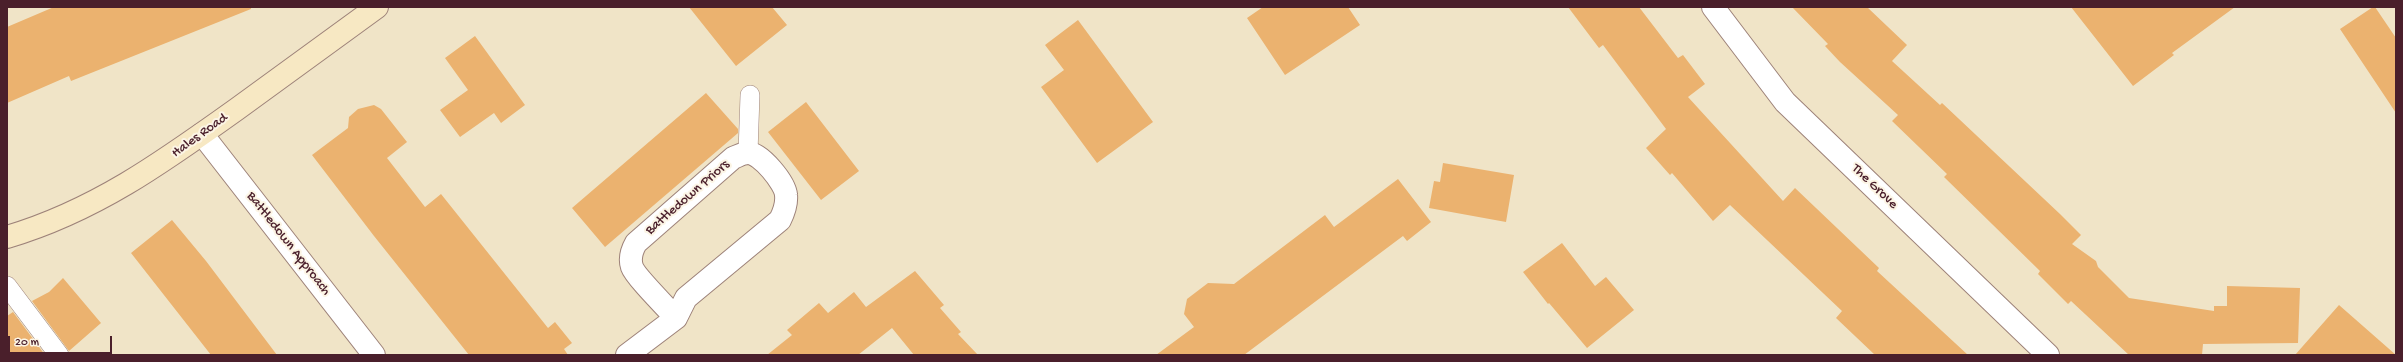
<!DOCTYPE html>
<html>
<head>
<meta charset="utf-8">
<style>
  body { margin:0 }
  #map { position:relative; width:2403px; height:362px; overflow:hidden; background:#f0e4c7; font-family:"Gochi Hand",sans-serif }
  canvas { display:block }
  .frame { position:absolute; inset:0; border:8px solid #4a1f2b; pointer-events:none }
  .scale { position:absolute; left:8px; top:336px; width:104px; height:18px; box-sizing:border-box; border:2px solid #4a1f2b; border-top:0; padding-left:5px; font-size:12px; line-height:14px; white-space:nowrap; color:#4a1f2b; -webkit-text-stroke:3px #fcf5e5; paint-order:stroke }
</style>
</head>
<body>
<div id="map">
<canvas width="2403" height="362"></canvas>
<div class="frame"></div>
<div class="scale">20 m</div>
</div>
<script>
const c = document.querySelector('canvas').getContext('2d');
c.lineJoin = 'round';
function fillPath(path, color) { c.fillStyle = color; c.fill(path, 'evenodd'); }
function trace(path, color, width, dash) { c.strokeStyle = color; c.lineWidth = width; c.lineCap = dash ? 'butt' : 'round'; c.setLineDash(dash || []); c.stroke(path); }
function drawText(font, color, halo, rows, align = 'center') {
  c.font = font + ' "Gochi Hand",sans-serif'; c.lineWidth = 4; c.setLineDash([]); c.textBaseline = 'middle'; c.strokeStyle = halo; c.fillStyle = color; for (const [text, x, y, turn = 0] of rows) {
    c.save(); c.translate(x, y); c.rotate((+turn || 0) * Math.PI / 180); c.textAlign = isNaN(turn) ? turn : align; if (halo) c.strokeText(text, 0, 0); c.fillText(text, 0, 0); c.restore();
  }
}
const building = new Path2D(`
  M 54,7 L 251,7 L 251,9 L 71,81 L 69,76 L 7,103 L 7,27 Z
  M 689,7 L 772,7 L 787,25 L 736,66 Z
  M 1263,7 L 1348,7 L 1360,25 L 1285,75 L 1247,18 Z
  M 1568,7 L 1639,7 L 1678,58 L 1683,55 L 1705,84 L 1688,97 L 1783,201 L 1795,188 L 1879,268 L 1877,271 L 1968,355 L 1875,355 L 1836,318 L 1842,311 L 1730,205 L 1713,221 L 1672,173 L 1670,175 L 1646,148 L 1666,129 L 1603,45 L 1599,48 Z
  M 1792,7 L 1867,7 L 1907,45 L 1892,61 L 1940,105 L 1942,103 L 2060,214 L 2081,235 L 2072,244 L 2096,261 L 2098,267 L 2129,298 L 2214,311 L 2214,306 L 2227,306 L 2227,286 L 2300,288 L 2298,343 L 2203,344 L 2202,355 L 2129,355 L 2071,301 L 2068,304 L 2038,274 L 2040,271 L 1944,177 L 1947,174 L 1892,121 L 1898,115 L 1840,62 L 1825,46 L 1828,44 Z
  M 2071,7 L 2235,7 L 2172,53 L 2174,55 L 2133,86 Z
  M 2373,7 L 2375,7 L 2396,38 L 2396,113 L 2340,29 Z
  M 1078,20 L 1153,122 L 1097,163 L 1041,87 L 1064,70 L 1045,45 Z
  M 475,36 L 525,105 L 501,123 L 494,113 L 460,137 L 440,110 L 468,90 L 445,58 Z
  M 706,93 L 738,129 L 738,133 L 605,247 L 572,208 Z
  M 806,102 L 859,171 L 821,200 L 768,132 Z
  M 374,105 L 381,109 L 407,142 L 387,158 L 425,207 L 441,194 L 548,328 L 555,322 L 572,343 L 564,349 L 568,355 L 469,355 L 374,236 L 312,155 L 348,128 L 349,117 L 358,109 Z
  M 1443,163 L 1514,175 L 1506,222 L 1429,208 L 1434,181 L 1440,182 Z
  M 1398,179 L 1431,222 L 1407,241 L 1403,236 L 1244,355 L 1156,355 L 1194,327 L 1184,314 L 1187,299 L 1208,283 L 1234,284 L 1325,215 L 1334,227 Z
  M 172,220 L 206,261 L 277,355 L 211,355 L 131,253 Z
  M 1562,243 L 1595,286 L 1606,277 L 1634,310 L 1587,348 L 1549,303 L 1548,304 L 1523,272 Z
  M 915,271 L 944,305 L 940,308 L 961,332 L 958,334 L 978,355 L 914,355 L 892,328 L 858,355 L 767,355 L 792,335 L 787,330 L 819,303 L 828,313 L 854,292 L 866,307 Z
  M 63,278 L 101,323 L 69,351 L 32,301 L 49,292 Z
  M 2339,305 L 2396,355 L 2295,355 Z
  M 13,312 L 45,355 L 7,355 L 7,316 Z`);
const service = new Path2D(`
  M 748,153 L 750,95
  M 7,286 L 59,355`);
const minor = new Path2D(`
  M 1713,7 L 1785,102 L 2048,355
  M 202,134 L 374,355
  M 627,355 L 676,318 L 686,298 L 780,220 C 784,212 787,204 786,195 C 785,183 761,153 748,153 C 743,153 738,156 733,158 L 636,243 C 632,250 629,258 632,267 C 635,276 667,308 676,318`);
const secondary = new Path2D(`
  M 7,237 C 95,211 163,162 237,109 C 283,75 330,41 377,7`);
const streetNames = [
  ["Hales Road",200,136,-36],
  ["The Grove",1874,187,44],
  ["Battledown Priors",688,198,-41],
  ["Battledown Approach",288,244,52]
];
fillPath(building, '#ebb26f');
trace(service, '#9d8279', 20);
trace(minor, '#9d8279', 24);
trace(secondary, '#9d8279', 24);
trace(service, '#fff', 19);
trace(minor, '#fff', 22);
trace(secondary, '#f7e8c3', 22);
drawText('14px', '#4a1f2b', '#fcf5e5', streetNames);
</script>
</body>
</html>
